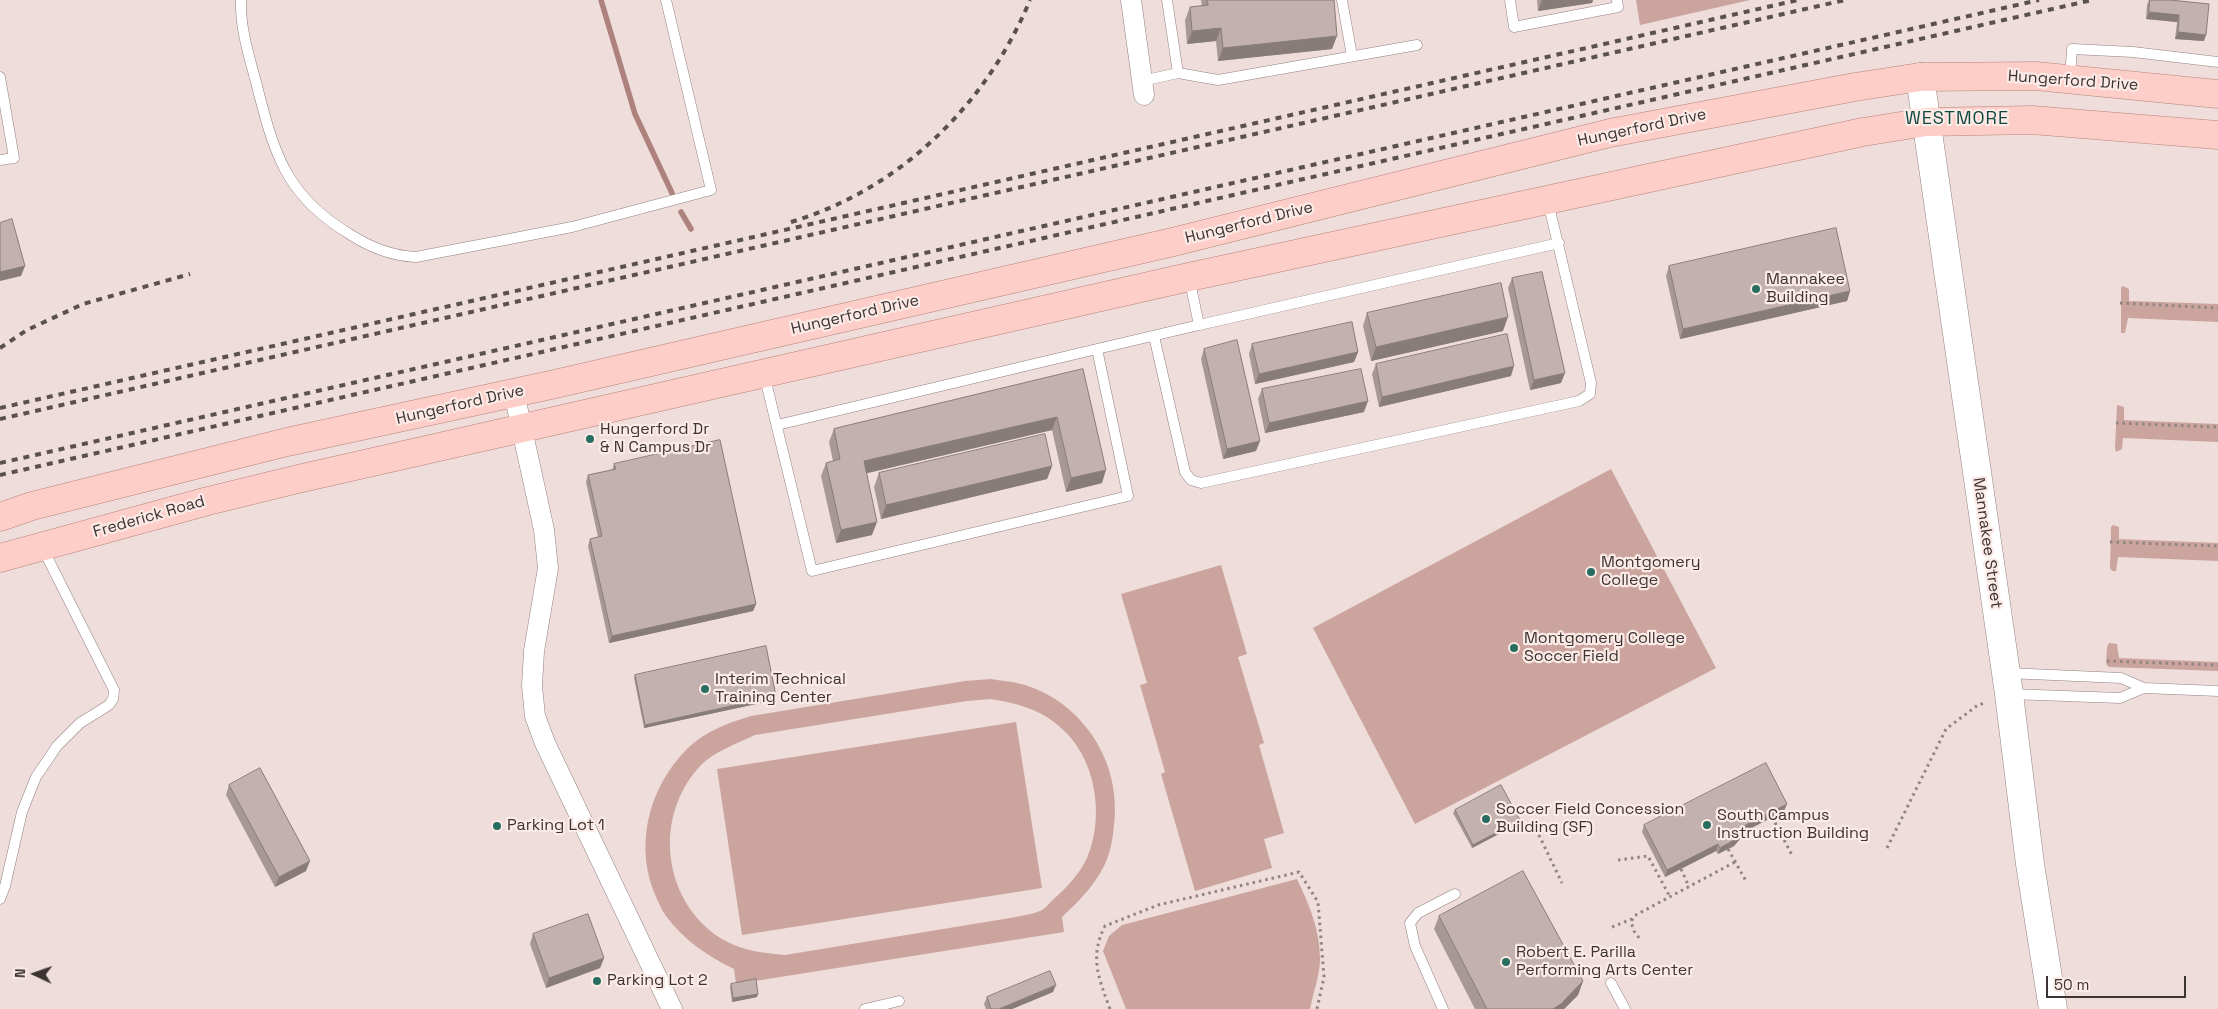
<!DOCTYPE html>
<html>
<head>
<meta charset="utf-8">
<style>
  body { margin:0 }
  #map { position:relative; width:2218px; height:1009px; overflow:hidden; background:#eeddda; font-family:"Space Grotesk",sans-serif }
  canvas { display:block }
  .north { position:absolute; left:10px; top:949px; width:50px; height:50px; -webkit-text-stroke:4px #fceae7; paint-order:stroke; rotate:273deg; font-size:14px; font-weight:700; line-height:20px; text-align:center; color:#3b3433 }
  .north::after { content:''; display:block; margin:auto; width:18px; height:22px; background:#3b3433; clip-path:polygon(50% 0,100% 100%,50% 72%,0 100%) }
  .scale { position:absolute; left:2046px; top:976px; width:140px; height:22px; box-sizing:border-box; border:2px solid #3b3433; border-top:0; padding-left:6px; font-size:15px; line-height:18px; white-space:nowrap; color:#3b3433; -webkit-text-stroke:4px #fceae7; paint-order:stroke }
</style>
</head>
<body>
<div id="map">
<canvas width="2218" height="1009"></canvas>
<div class="north">N</div>
<div class="scale">50 m</div>
</div>
<script>
const c = document.querySelector('canvas').getContext('2d');
c.lineJoin = 'round';
function fillPath(path, color) { c.fillStyle = color; c.fill(path, 'evenodd'); }
function trace(path, color, width, dash) { c.strokeStyle = color; c.lineWidth = width; c.lineCap = dash ? 'butt' : 'round'; c.setLineDash(dash || []); c.stroke(path); }
function drawText(font, color, halo, rows, align = 'center') {
  c.font = font + ' "Space Grotesk",sans-serif'; c.lineWidth = 4.5; c.setLineDash([]); c.textBaseline = 'middle'; c.strokeStyle = halo; c.fillStyle = color; for (const [text, x, y, turn = 0] of rows) {
    c.save(); c.translate(x, y); c.rotate((+turn || 0) * Math.PI / 180); c.textAlign = isNaN(turn) ? turn : align; if (halo) c.strokeText(text, 0, 0); c.fillText(text, 0, 0); c.restore();
  }
}
const green = new Path2D(`
  M 1636,0 L 1750,0 L 1640,25 Z
  M 2123,286 L 2129,289 L 2129,301 L 2218,304 L 2218,322 L 2128,318 L 2125,333 L 2121,333 L 2121,288 Z
  M 2117,405 L 2124,407 L 2124,420 L 2218,424 L 2218,442 L 2123,438 L 2122,449 L 2116,452 L 2115,448 Z
  M 1611,469 L 1716,668 L 1415,824 L 1313,628 Z
  M 2113,525 L 2119,527 L 2119,539 L 2218,543 L 2218,561 L 2118,557 L 2116,571 L 2112,571 L 2110,568 L 2111,527 Z
  M 1221,565 L 1247,654 L 1238,657 L 1264,743 L 1259,745 L 1284,833 L 1264,839 L 1272,868 L 1195,891 L 1161,774 L 1165,772 L 1140,685 L 1147,683 L 1121,594 Z
  M 2109,643 L 2117,644 L 2119,658 L 2218,662 L 2218,671 L 2109,667 L 2106,664 L 2107,647 Z
  M 991,679 C 1001,681 1011,681 1021,684 C 1078,699 1117,755 1115,812 C 1114,830 1112,852 1103,868 C 1093,887 1078,902 1062,917 L 1064,932 L 736,984 L 734,969 C 707,956 684,940 666,916 C 662,911 660,905 657,899 C 633,848 648,788 687,749 C 705,731 728,723 751,716 L 965,681 ZM 990,699 C 1016,703 1040,709 1060,727 C 1096,757 1105,816 1087,858 C 1080,873 1068,886 1056,897 C 1051,901 1047,907 1042,910 C 1035,914 1024,915 1016,917 L 785,955 C 763,953 742,951 722,939 C 662,902 652,815 702,764 C 716,751 738,743 755,735 L 967,701 Z
  M 1016,722 L 1042,888 L 742,935 L 717,769 Z
  M 1297,879 C 1309,904 1320,930 1320,959 C 1320,975 1313,993 1310,1009 L 1126,1009 L 1103,951 L 1109,936 L 1122,925 Z`);
const stream = new Path2D(`
  M 601,0 L 635,114 L 672,193
  M 681,212 L 691,229`);
const path = new Path2D(`
  M 2120,303 L 2218,308
  M 2116,423 L 2218,427
  M 2110,542 L 2218,546
  M 2107,661 L 2218,665
  M 1772,817 L 1793,857
  M 1536,829 L 1562,883
  M 1887,848 L 1946,729 L 1978,705 L 1985,703
  M 1728,849 L 1746,881
  M 1618,860 L 1648,856 L 1670,897
  M 1681,869 L 1689,887
  M 1612,927 L 1632,919
  M 1639,938 L 1634,931 L 1631,922 L 1634,916 L 1735,862
  M 1110,1009 C 1099,979 1089,957 1105,926 L 1158,905 L 1299,872 L 1318,902 L 1324,977 L 1317,1009`);
const lane = new Path2D(`
  M 241,0 C 240,28 249,56 256,82 C 274,153 285,196 351,235 C 370,247 393,256 416,257 L 572,227 L 711,190 L 666,0
  M 1342,0 L 1352,56
  M 1510,0 L 1514,27 L 1618,7 L 1617,0
  M 1178,73 L 1218,80 L 1417,45
  M 0,77 L 14,158 L 0,160
  M 2070,78 L 2072,49 L 2133,52 L 2218,62
  M 1142,81 L 1178,73 L 1167,0
  M 1199,325 L 1559,243
  M 1154,336 L 1185,472 L 1191,480 L 1201,483 L 1579,401 L 1590,394 L 1591,383 L 1548,202
  M 1097,349 L 1199,325 L 1189,277
  M 764,374 L 812,571 L 1128,496 L 1097,349 L 777,425
  M 2007,673 L 2121,678 L 2144,688 L 2218,691
  M 2010,694 L 2120,698 L 2144,688
  M 0,899 L 5,886 L 22,812 L 36,777 L 57,746 L 80,723 L 109,705 L 113,699 L 114,690 L 42,547
  M 1611,983 L 1625,1009
  M 865,1009 L 899,1001
  M 1443,1009 L 1415,946 L 1410,923 L 1418,913 L 1455,894`);
const street = new Path2D(`
  M 1131,0 L 1144,95
  M 514,393 L 544,530 L 548,568 L 534,651 L 532,686 L 535,716 L 545,743 L 672,1009`);
const secondary = new Path2D(`
  M 1920,77 L 2009,694 L 2030,864 L 2053,1009`);
const primary = new Path2D(`
  M 0,517 L 32,506 L 287,442 L 555,384 L 1173,242 L 1610,133 L 1855,87 L 1920,77 L 2036,76 L 2218,94
  M 0,558 L 208,501 L 298,479 L 1189,277 L 1863,132 L 1926,122 L 2032,120 L 2218,135`);
const rail = new Path2D(`
  M 791,222 C 901,189 987,104 1030,0
  M 0,348 L 27,330 L 83,304 L 190,274
  M 0,408 L 1798,0
  M 0,419 L 1845,0
  M 0,463 L 2039,0
  M 0,475 L 2092,0`);
const wall = new Path2D(`
  M 1201,0 L 1334,0 L 1332,49 L 1218,61 L 1216,41 L 1187,44 L 1185,20 L 1190,7 L 1202,6 Z
  M 1537,0 L 1593,0 L 1592,3 L 1538,11 Z
  M 2149,0 L 2170,0 L 2204,41 L 2175,39 L 2177,22 L 2146,19 L 2147,5 Z
  M 1669,266 L 1850,291 L 1847,301 L 1680,339 L 1666,276 Z
  M 1512,278 L 1561,383 L 1530,390 L 1508,288 Z
  M 1367,313 L 1503,331 L 1371,361 L 1363,326 Z
  M 1252,344 L 1358,352 L 1354,362 L 1255,384 L 1249,354 Z
  M 1204,349 L 1256,451 L 1223,459 L 1201,359 Z
  M 1376,364 L 1511,376 L 1379,407 L 1372,374 Z
  M 1083,369 L 1102,483 L 1066,492 L 1052,430 L 867,473 L 872,535 L 836,543 L 821,476 L 826,463 L 833,461 L 829,442 L 834,429 Z
  M 1262,389 L 1364,412 L 1265,433 L 1258,399 Z
  M 614,464 L 756,604 L 753,611 L 609,643 L 588,546 L 590,539 L 598,537 L 586,482 L 588,475 L 612,470 Z
  M 1052,466 L 1047,479 L 881,519 L 874,487 L 879,473 Z
  M 635,675 L 775,700 L 644,728 L 634,678 Z
  M 229,785 L 306,871 L 275,887 L 226,795 Z
  M 1455,810 L 1520,820 L 1518,824 L 1472,848 L 1453,813 Z
  M 1784,811 L 1742,833 L 1740,839 L 1734,846 L 1718,854 L 1716,851 L 1665,877 L 1642,832 L 1644,825 Z
  M 1439,916 L 1583,981 L 1578,995 L 1564,1009 L 1475,1009 L 1434,929 Z
  M 533,934 L 604,958 L 600,968 L 546,988 L 530,944 Z
  M 731,984 L 757,997 L 732,1002 L 730,987 Z
  M 1053,992 L 1012,1009 L 986,1009 L 984,1004 L 987,997 Z`);
const shadedWall = new Path2D(`
  M 1542,0 L 1593,0 L 1592,3 L 1538,11 Z
  M 2149,12 L 2179,15 L 2177,22 L 2146,19 Z
  M 1221,28 L 1216,41 L 1187,44 L 1192,31 Z
  M 2178,32 L 2206,35 L 2204,41 L 2175,39 Z
  M 1337,36 L 1332,49 L 1218,61 L 1223,48 Z
  M 25,266 L 21,276 L 0,281 L 0,272 Z
  M 1850,291 L 1847,301 L 1680,339 L 1683,329 Z
  M 1508,317 L 1503,331 L 1371,361 L 1376,347 Z
  M 1358,352 L 1354,362 L 1255,384 L 1259,374 Z
  M 1514,366 L 1511,376 L 1379,407 L 1382,397 Z
  M 1565,373 L 1561,383 L 1530,390 L 1534,380 Z
  M 1368,401 L 1364,412 L 1265,433 L 1269,423 Z
  M 1057,417 L 1052,430 L 859,475 L 864,461 Z
  M 1260,441 L 1256,451 L 1223,459 L 1227,449 Z
  M 1052,466 L 1047,479 L 881,519 L 886,505 Z
  M 1106,470 L 1102,483 L 1066,492 L 1071,478 Z
  M 877,522 L 872,535 L 836,543 L 841,530 Z
  M 756,604 L 753,611 L 609,643 L 612,636 Z
  M 776,696 L 775,700 L 644,728 L 645,725 Z
  M 1787,804 L 1784,811 L 1742,833 L 1740,839 L 1734,846 L 1718,854 L 1720,848 L 1740,828 Z
  M 1520,820 L 1518,824 L 1472,848 L 1473,845 Z
  M 1718,844 L 1716,851 L 1665,877 L 1667,870 Z
  M 310,861 L 306,871 L 275,887 L 279,877 Z
  M 604,958 L 600,968 L 546,988 L 549,978 Z
  M 1583,981 L 1578,995 L 1564,1009 L 1553,1009 Z
  M 1056,985 L 1053,992 L 1012,1009 L 999,1009 Z
  M 758,994 L 757,997 L 732,1002 L 733,998 Z`);
const building = new Path2D(`
  M 1207,0 L 1334,0 L 1337,36 L 1223,48 L 1221,28 L 1192,31 L 1190,7 L 1208,5 Z
  M 2150,0 L 2170,0 L 2209,4 L 2206,35 L 2178,32 L 2179,15 L 2149,12 Z
  M 12,219 L 25,266 L 0,272 L 0,223 Z
  M 1836,228 L 1850,291 L 1683,329 L 1669,266 Z
  M 1542,272 L 1565,373 L 1534,380 L 1512,278 Z
  M 1501,283 L 1508,317 L 1376,347 L 1367,313 Z
  M 1352,322 L 1358,352 L 1259,374 L 1252,344 Z
  M 1507,334 L 1514,366 L 1382,397 L 1376,364 Z
  M 1237,340 L 1260,441 L 1227,449 L 1204,349 Z
  M 1083,369 L 1106,470 L 1071,478 L 1057,417 L 864,461 L 877,522 L 841,530 L 826,463 L 840,459 L 834,429 Z
  M 1361,369 L 1368,401 L 1269,423 L 1262,389 Z
  M 1045,434 L 1052,466 L 886,505 L 879,473 Z
  M 720,440 L 756,604 L 612,636 L 590,539 L 602,536 L 588,475 L 616,469 L 614,464 Z
  M 766,646 L 776,696 L 645,725 L 635,675 Z
  M 1766,763 L 1787,804 L 1740,828 L 1742,832 L 1736,839 L 1720,848 L 1718,844 L 1667,870 L 1644,825 Z
  M 260,768 L 310,861 L 279,877 L 229,785 Z
  M 1501,785 L 1520,820 L 1473,845 L 1455,810 Z
  M 1523,871 L 1583,981 L 1561,1004 L 1553,1009 L 1487,1009 L 1439,916 Z
  M 588,914 L 604,958 L 549,978 L 533,934 Z
  M 1050,971 L 1056,985 L 999,1009 L 991,1009 L 987,997 Z
  M 756,979 L 758,994 L 733,998 L 731,984 Z`);
const markers = [
  [1756,289,5,"#296d60"],
  [590,439,5,"#296d60"],
  [1591,572,5,"#296d60"],
  [1514,648,5,"#296d60"],
  [705,689,5,"#296d60"],
  [1486,819,5,"#296d60"],
  [1707,825,5,"#296d60"],
  [497,826,5,"#296d60"],
  [1506,962,5,"#296d60"],
  [597,981,5,"#296d60"]
];
const streetNames = [
  ["Hungerford Drive",2073,81,4],
  ["Hungerford Drive",1642,128,-12],
  ["Hungerford Drive",1249,223,-14],
  ["Hungerford Drive",855,315,-13],
  ["Hungerford Drive",460,405,-13],
  ["Frederick Road",149,517,-16],
  ["Mannakee Street",1987,543,82]
];
const poiNames = [
  ["Mannakee",1766,280],
  ["Building",1766,298],
  ["Hungerford Dr",600,430],
  ["& N Campus Dr",600,448],
  ["Montgomery",1601,563],
  ["College",1601,581],
  ["Montgomery College",1524,639],
  ["Soccer Field",1524,657],
  ["Interim Technical",715,680],
  ["Training Center",715,698],
  ["Soccer Field Concession",1496,810],
  ["Building (SF)",1496,828],
  ["South Campus",1717,816],
  ["Instruction Building",1717,834],
  ["Parking Lot 1",507,826],
  ["Robert E. Parilla",1516,953],
  ["Performing Arts Center",1516,971],
  ["Parking Lot 2",607,981]
];
const neighbourhoodNames = [
  ["WESTMORE",1957,119]
];
fillPath(green, '#cba49e');
trace(stream, '#ad827c', 5.5);
trace(lane, '#91817f', 11);
trace(street, '#91817f', 21);
trace(secondary, '#91817f', 29);
trace(primary, '#b8827a', 29);
trace(path, '#918583', 3, [2.5, 4]);
trace(lane, '#fff', 10);
trace(street, '#fff', 20);
trace(secondary, '#fff', 28);
trace(primary, '#fdcdc7', 28);
trace(rail, '#59504f', 4, [6, 6]);
fillPath(wall, '#a79896');
fillPath(shadedWall, '#887c7a');
fillPath(building, '#c2b1ae');
trace(building, '#887c7a', 1);
for (const [x, y, r, color] of markers) { const dot = new Path2D(); dot.arc(x, y, r, 0, 2 * Math.PI); c.fillStyle = color; c.fill(dot); trace(dot, '#fceae7', 2); }
drawText('16px', '#3b3433', '#fceae7', streetNames);
drawText('16px', '#3b3433', '#fceae7', poiNames, 'left');
c.letterSpacing = '1px';
drawText('18px', '#10493f', '#fceae7', neighbourhoodNames);
c.letterSpacing = '0px';
</script>
</body>
</html>
